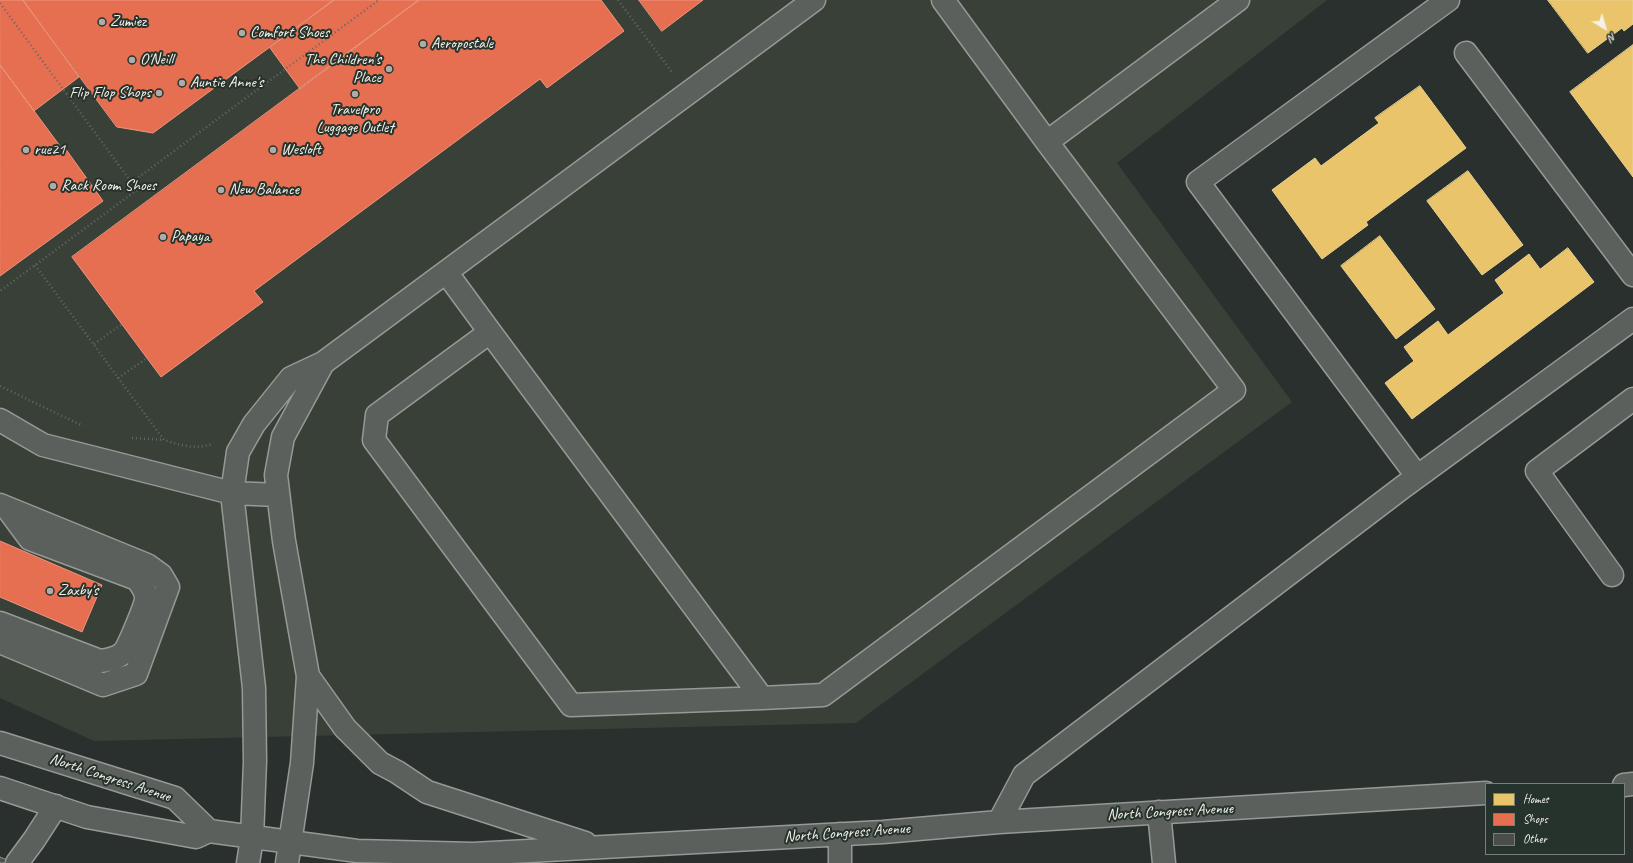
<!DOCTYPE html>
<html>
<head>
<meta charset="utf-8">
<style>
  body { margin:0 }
  #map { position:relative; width:1633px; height:863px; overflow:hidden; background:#29302d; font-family:Caveat,sans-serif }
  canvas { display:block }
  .legend { position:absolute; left:1485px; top:783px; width:140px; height:72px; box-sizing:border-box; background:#26332d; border:1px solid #787f78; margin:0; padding:5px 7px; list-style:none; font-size:12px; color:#f4f1e8 }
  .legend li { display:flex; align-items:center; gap:8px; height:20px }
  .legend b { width:20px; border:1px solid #787f78 }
  .north { position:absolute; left:1585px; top:8px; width:40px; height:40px; -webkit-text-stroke:3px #26332d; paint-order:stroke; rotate:142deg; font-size:11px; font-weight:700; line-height:16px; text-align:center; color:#f4f1e8 }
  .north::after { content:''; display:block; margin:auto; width:14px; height:18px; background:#f4f1e8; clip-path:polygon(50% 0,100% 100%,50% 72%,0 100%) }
</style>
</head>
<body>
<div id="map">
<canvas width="1633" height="863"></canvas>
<ul class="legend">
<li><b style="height:11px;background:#e9c46a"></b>Homes</li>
<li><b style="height:11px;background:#e76f51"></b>Shops</li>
<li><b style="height:11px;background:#4b4d48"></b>Other</li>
</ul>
<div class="north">N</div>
</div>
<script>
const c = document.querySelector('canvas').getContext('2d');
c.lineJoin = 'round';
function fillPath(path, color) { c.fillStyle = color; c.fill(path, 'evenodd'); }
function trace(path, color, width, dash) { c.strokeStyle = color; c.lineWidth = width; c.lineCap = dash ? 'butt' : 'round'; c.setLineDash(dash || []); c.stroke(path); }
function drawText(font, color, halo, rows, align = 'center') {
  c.font = font + ' Caveat,sans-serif'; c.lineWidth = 4; c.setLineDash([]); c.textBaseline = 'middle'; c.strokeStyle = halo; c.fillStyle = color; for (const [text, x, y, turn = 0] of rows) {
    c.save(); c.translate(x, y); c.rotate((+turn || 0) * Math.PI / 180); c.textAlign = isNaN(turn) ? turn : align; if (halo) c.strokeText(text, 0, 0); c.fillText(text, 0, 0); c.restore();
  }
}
const built = new Path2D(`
  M 0,0 L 1327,0 L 1117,163 L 1292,402 L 856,723 L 94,741 L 0,698 Z`);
const homes = new Path2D(`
  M 1548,0 L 1633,0 L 1633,24 L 1624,31 L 1622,28 L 1588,53 Z
  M 1633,45 L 1633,177 L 1570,92 Z
  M 1420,86 L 1466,148 L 1366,222 L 1368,225 L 1322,259 L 1272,190 L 1315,158 L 1321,166 L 1379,123 L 1375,118 Z
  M 1468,171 L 1523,245 L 1482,275 L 1427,201 Z
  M 1380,236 L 1435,309 L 1396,339 L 1341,266 Z
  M 1568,248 L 1594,282 L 1412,419 L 1385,383 L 1414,361 L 1404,347 L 1438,321 L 1448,335 L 1504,293 L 1495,280 L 1529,254 L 1540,269 Z`);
const shops = new Path2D(`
  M 0,0 L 23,0 L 79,77 L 34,111 L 0,65 Z
  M 23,0 L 334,0 L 153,133 L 117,127 Z
  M 334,0 L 419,0 L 300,89 L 270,48 Z
  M 419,0 L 601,0 L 624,31 L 547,88 L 540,79 L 254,291 L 263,302 L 161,377 L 72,257 Z
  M 639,0 L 703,0 L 662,31 Z
  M 0,65 L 63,150 L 65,148 L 103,201 L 0,276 Z
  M 0,541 L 102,585 L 82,632 L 0,597 Z`);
const building = new Path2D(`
  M 0,857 L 9,861 L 7,863 L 0,863 Z`);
const path = new Path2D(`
  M 618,0 L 672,72
  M 0,3 L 137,190 L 0,291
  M 132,182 L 379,0
  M 35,265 L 164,440 C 180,445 195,450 212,444
  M 94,344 L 122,324
  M 118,378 L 147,358
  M 0,386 L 83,426
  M 132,438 L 163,440`);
const minor = new Path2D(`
  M 1466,53 L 1633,275
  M 1047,142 L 1238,0
  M 446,272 L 490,332 L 762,698 L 571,705 L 374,440 L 377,415 L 490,332
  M 0,420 L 43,445 L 232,493 L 278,495
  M 1417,476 L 1198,182 L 1448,0
  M 0,505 L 147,565 L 161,575 L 168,587 L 136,674 L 103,685 L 0,642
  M 1612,575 L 1537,471 L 1633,399
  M 0,623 L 100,661 C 108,660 116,659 123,653 C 128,648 146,605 146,598 C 146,590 142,586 137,579 L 30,539 L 7,508
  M 308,676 L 345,728 L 380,763 L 397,772 L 427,792 L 585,843
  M 762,698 L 823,695 L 1234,390 L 1047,142 L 943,0
  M 0,743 L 175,798 L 209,831 L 357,851 L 473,854 L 883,832 L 999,822 L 1486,793
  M 1624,785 L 1633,784
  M 0,788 L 87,817 L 196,837 L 209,831
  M 1159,812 L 1164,863
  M 999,822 L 1024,775 L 1403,487 L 1633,319
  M 840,834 L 840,863
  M 17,863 L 34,840 L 56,806
  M 248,863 L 252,838 L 255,761 L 254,688 L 232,493 L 238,452 L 254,424 L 291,378 L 323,363 L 814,0
  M 287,863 L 302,763 L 308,676 L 284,541 L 276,475 L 283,437 L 323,363`);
const markers = [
  [102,22,4,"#adada7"],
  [242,33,4,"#adada7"],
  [423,44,4,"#adada7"],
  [132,60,4,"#adada7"],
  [389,69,4,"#adada7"],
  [182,83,4,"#adada7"],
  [159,93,4,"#adada7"],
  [355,94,4,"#adada7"],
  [26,150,4,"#adada7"],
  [273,150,4,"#adada7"],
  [53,186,4,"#adada7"],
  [221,190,4,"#adada7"],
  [163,237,4,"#adada7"],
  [50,591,4,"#adada7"]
];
const poiNames = [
  ["Zumiez",110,22],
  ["Comfort Shoes",250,33],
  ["Aeropostale",431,44],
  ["O'Neill",140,60],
  ["The Children's",381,60,"right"],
  ["Place",381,78,"right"],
  ["Auntie Anne's",190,83],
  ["Flip Flop Shops",151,93,"right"],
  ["Travelpro",355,110,"center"],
  ["Luggage Outlet",355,128,"center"],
  ["rue21",34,150],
  ["Wesloft",281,150],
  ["Rack Room Shoes",61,186],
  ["New Balance",229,190],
  ["Papaya",171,237],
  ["Zaxby's",58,591]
];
const streetNames = [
  ["North Congress Avenue",110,778,18],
  ["North Congress Avenue",1170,812,-3],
  ["North Congress Avenue",847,833,-4]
];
fillPath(built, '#394038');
fillPath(homes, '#e9c46a');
trace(homes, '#ecd290', 1);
fillPath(shops, '#e76f51');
trace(shops, '#eb967e', 1);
fillPath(building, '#4b4d48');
trace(building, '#969996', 1);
trace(minor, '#969996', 25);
trace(path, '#646764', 2.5, [1, 3]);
trace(minor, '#5c605c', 22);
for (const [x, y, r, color] of markers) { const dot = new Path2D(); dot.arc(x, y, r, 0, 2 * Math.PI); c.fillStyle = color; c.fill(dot); trace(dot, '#26332d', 1.5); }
drawText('16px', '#f4f1e8', '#26332d', poiNames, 'left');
drawText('16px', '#f4f1e8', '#26332d', streetNames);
</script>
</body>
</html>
